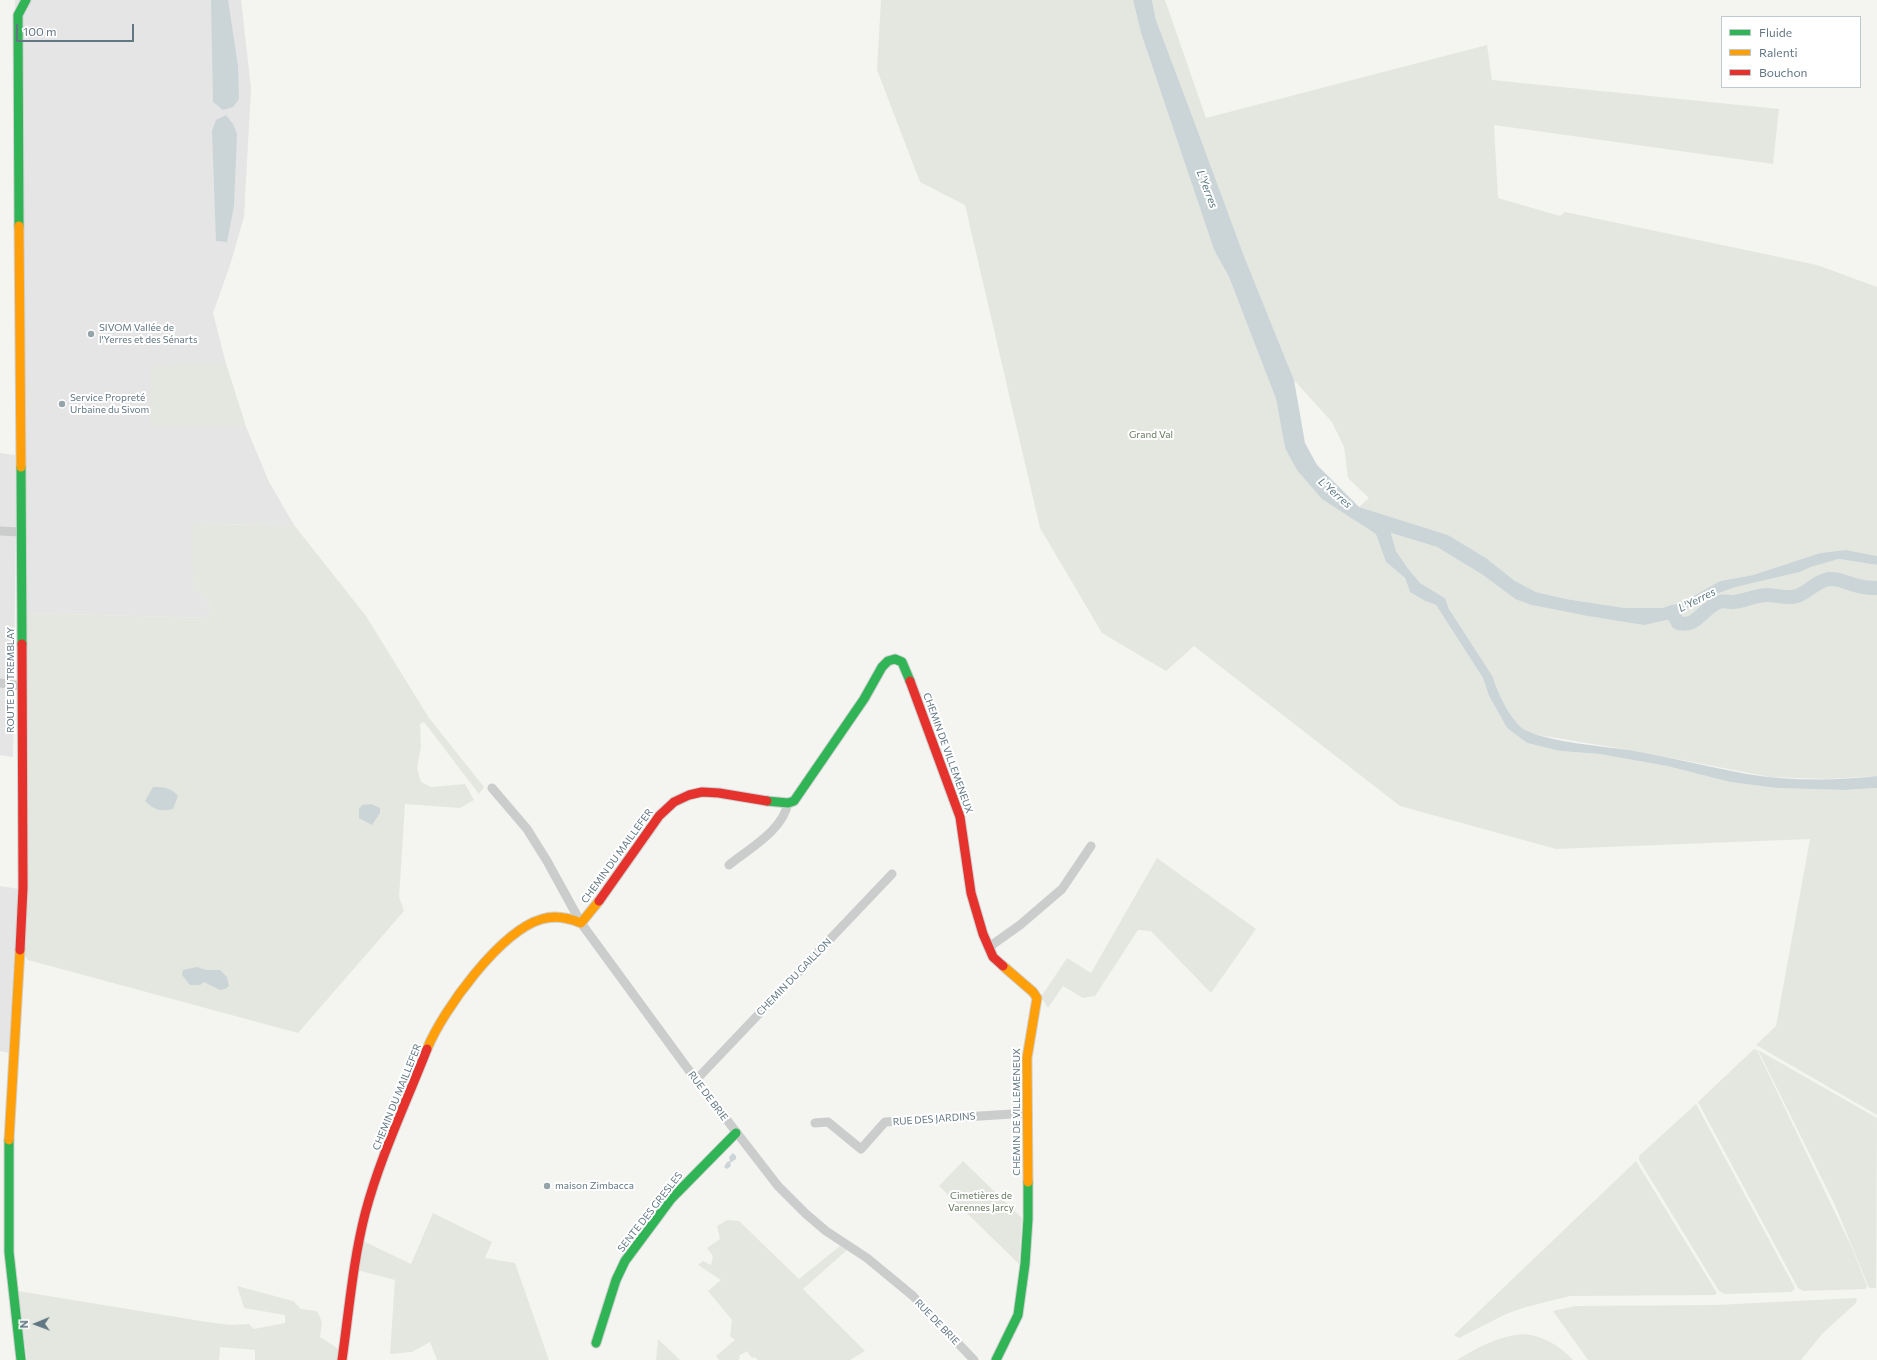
<!DOCTYPE html>
<html>
<head>
<meta charset="utf-8">
<style>
  body { margin:0 }
  #map { position:relative; width:1877px; height:1360px; overflow:hidden; background:#f4f4f1; font-family:Commissioner,sans-serif }
  canvas { display:block }
  .legend { position:absolute; left:1721px; top:16px; width:140px; height:72px; box-sizing:border-box; background:#fff; border:1px solid #c0c9ce; margin:0; padding:5px 7px; list-style:none; font-size:12px; color:#627784 }
  .legend li { display:flex; align-items:center; gap:8px; height:20px }
  .legend b { width:20px; border:1px solid #c0c9ce }
  .north { position:absolute; left:16px; top:1304px; width:40px; height:40px; -webkit-text-stroke:3px #fff; paint-order:stroke; rotate:269deg; font-size:11px; font-weight:700; line-height:16px; text-align:center; color:#627784 }
  .north::after { content:''; display:block; margin:auto; width:14px; height:18px; background:#627784; clip-path:polygon(50% 0,100% 100%,50% 72%,0 100%) }
  .scale { position:absolute; left:16px; top:24px; width:118px; height:18px; box-sizing:border-box; border:2px solid #627784; border-top:0; padding-left:5px; font-size:12px; line-height:14px; white-space:nowrap; color:#627784; -webkit-text-stroke:3px #fff; paint-order:stroke }
</style>
</head>
<body>
<div id="map">
<canvas width="1877" height="1360"></canvas>
<ul class="legend">
<li><b style="height:5px;background:#30b455"></b>Fluide</li>
<li><b style="height:5px;background:#ff9f0a"></b>Ralenti</li>
<li><b style="height:5px;background:#e5322d"></b>Bouchon</li>
</ul>
<div class="north">N</div>
<div class="scale">100 m</div>
</div>
<script>
const c = document.querySelector('canvas').getContext('2d');
c.lineJoin = 'round';
function fillPath(path, color) { c.fillStyle = color; c.fill(path, 'evenodd'); }
function trace(path, color, width, dash) { c.strokeStyle = color; c.lineWidth = width; c.lineCap = dash ? 'butt' : 'round'; c.setLineDash(dash || []); c.stroke(path); }
function drawText(font, color, halo, rows, align = 'center') {
  c.font = font + ' Commissioner,sans-serif'; c.lineWidth = 4; c.setLineDash([]); c.textBaseline = 'middle'; c.strokeStyle = halo; c.fillStyle = color; for (const [text, x, y, turn = 0] of rows) {
    c.save(); c.translate(x, y); c.rotate((+turn || 0) * Math.PI / 180); c.textAlign = isNaN(turn) ? turn : align; if (halo) c.strokeText(text, 0, 0); c.fillText(text, 0, 0); c.restore();
  }
}
const built = new Path2D(`
  M 15,0 L 241,0 L 251,88 L 244,217 L 230,265 L 213,313 L 226,364 L 246,427 L 269,482 L 294,525 L 193,524 L 195,587 L 209,603 L 211,618 L 26,613 Z
  M 0,453 L 15,455 L 16,522 L 13,757 L 0,755 Z
  M 0,886 L 18,889 L 10,1053 L 0,1051 Z`);
const green = new Path2D(`
  M 881,0 L 1133,0 L 1141,33 L 1214,250 L 1229,277 L 1276,399 L 1285,448 L 1356,521 L 1368,527 L 1377,534 L 1386,562 L 1405,578 L 1410,592 L 1425,601 L 1436,605 L 1483,678 L 1489,696 L 1507,728 L 1527,743 L 1560,751 L 1599,754 L 1667,766 L 1730,782 L 1776,788 L 1844,790 L 1877,788 L 1877,1115 L 1756,1045 L 1776,1026 L 1810,839 L 1556,849 L 1400,806 L 1194,646 L 1166,671 L 1102,633 L 1040,528 L 965,205 L 920,182 L 877,70 Z
  M 1152,0 L 1165,0 L 1206,118 L 1487,45 L 1492,80 L 1779,109 L 1773,164 L 1494,125 L 1498,198 L 1560,216 L 1565,212 L 1817,265 L 1877,287 L 1877,556 L 1846,550 L 1820,553 L 1753,575 L 1720,581 L 1683,602 L 1662,608 L 1625,608 L 1566,599 L 1536,592 L 1515,581 L 1486,558 L 1448,535 L 1359,507 L 1369,498 L 1348,478 L 1344,447 L 1332,422 L 1294,380 L 1244,256 L 1197,129 L 1156,20 Z
  M 226,364 L 246,427 L 151,427 L 151,365 Z
  M 193,524 L 294,525 L 366,616 L 429,718 L 484,787 L 479,794 L 424,722 L 420,724 L 421,747 L 417,768 L 421,782 L 431,787 L 465,784 L 474,800 L 460,808 L 405,804 L 399,897 L 404,911 L 298,1033 L 28,960 L 25,956 L 26,613 L 211,618 L 209,603 L 195,587 L 192,557 Z
  M 1391,533 L 1437,547 L 1483,575 L 1515,599 L 1671,619 L 1705,598 L 1736,587 L 1800,572 L 1811,567 L 1839,559 L 1877,565 L 1877,776 L 1828,779 L 1770,777 L 1635,751 L 1538,735 C 1533,733 1526,732 1523,729 C 1511,719 1497,691 1493,677 L 1449,609 L 1445,598 L 1420,583 L 1407,567 L 1396,551 Z
  M 1157,858 L 1256,929 L 1211,993 L 1151,931 L 1138,930 L 1095,996 L 1083,998 L 1063,986 L 1048,1008 L 1041,997 L 1067,958 L 1091,973 Z
  M 1754,1049 L 1757,1050 L 1852,1248 L 1867,1286 L 1865,1289 L 1803,1291 L 1798,1288 L 1698,1102 Z
  M 1758,1050 L 1877,1118 L 1876,1288 L 1869,1288 L 1835,1205 Z
  M 1696,1104 L 1795,1288 L 1792,1292 L 1725,1294 L 1719,1291 L 1639,1160 L 1639,1156 Z
  M 963,1161 L 1022,1218 L 1019,1264 L 939,1186 Z
  M 1636,1161 L 1717,1293 L 1715,1295 L 1570,1296 L 1526,1307 L 1506,1314 L 1459,1338 L 1454,1335 Z
  M 433,1213 L 492,1242 L 485,1258 L 515,1263 L 549,1360 L 437,1360 L 430,1342 L 412,1352 L 390,1354 L 395,1280 L 357,1270 L 363,1241 L 411,1264 Z
  M 727,1220 L 739,1221 L 799,1279 L 840,1246 L 847,1250 L 803,1289 L 865,1351 L 850,1360 L 758,1360 L 755,1357 L 752,1358 L 747,1351 L 739,1356 L 740,1358 L 738,1360 L 719,1360 L 716,1356 L 735,1340 L 730,1336 L 732,1320 L 708,1291 L 721,1280 L 698,1265 L 703,1261 L 711,1265 L 713,1256 L 707,1248 L 720,1239 L 717,1226 Z
  M 237,1286 L 293,1301 L 301,1309 L 317,1311 L 322,1322 L 320,1337 L 340,1350 L 339,1360 L 255,1360 L 255,1350 L 220,1347 L 219,1360 L 27,1360 L 18,1291 L 207,1322 L 232,1325 L 249,1324 L 254,1329 L 285,1323 L 285,1315 L 244,1308 Z
  M 1857,1298 L 1856,1303 L 1823,1333 L 1801,1360 L 1588,1360 L 1553,1311 L 1575,1306 L 1715,1305 Z
  M 1523,1334 C 1544,1336 1559,1345 1573,1360 L 1457,1360 C 1478,1347 1499,1336 1523,1334 Z
  M 658,1339 L 680,1360 L 656,1360 Z`);
const water = new Path2D(`
  M 211,0 L 228,0 L 238,66 L 239,99 L 233,107 L 223,110 L 213,102 Z
  M 1133,0 L 1152,0 L 1156,20 L 1197,129 L 1244,256 L 1294,380 L 1305,443 L 1317,465 L 1359,507 L 1448,535 L 1486,558 L 1515,581 L 1536,592 L 1566,599 L 1625,608 L 1662,608 L 1683,602 L 1720,581 L 1753,575 L 1820,553 L 1846,550 L 1877,556 L 1877,565 L 1839,559 L 1811,567 L 1800,572 L 1736,587 L 1705,598 L 1671,619 L 1644,625 L 1588,616 L 1532,605 L 1515,599 L 1483,575 L 1437,547 L 1391,533 L 1396,551 L 1407,567 L 1420,583 L 1445,598 L 1449,609 L 1493,677 C 1496,690 1513,724 1525,730 C 1551,743 1604,746 1635,751 C 1672,758 1710,767 1747,774 C 1789,781 1835,781 1877,776 L 1877,788 L 1844,790 L 1776,788 L 1730,782 L 1667,766 L 1599,754 L 1560,751 L 1527,743 L 1507,728 L 1489,696 L 1483,678 L 1436,605 L 1425,601 L 1410,592 L 1405,578 L 1386,562 L 1376,534 L 1322,499 L 1297,470 L 1285,448 L 1276,399 L 1229,277 L 1214,250 L 1141,33 Z
  M 226,115 L 233,124 L 237,134 L 234,206 L 227,242 L 216,241 L 212,131 L 216,120 Z
  M 153,787 C 164,787 170,787 178,796 L 173,809 C 160,812 155,810 145,801 Z
  M 371,804 L 380,808 L 380,813 L 372,825 L 359,818 L 359,809 L 362,805 Z
  M 197,967 L 206,970 L 220,970 L 227,977 L 229,986 L 225,989 L 220,990 L 204,982 L 200,985 L 190,985 L 182,975 L 183,970 Z
  M 733,1153 L 736,1156 L 736,1159 L 730,1163 L 731,1166 L 727,1169 L 724,1167 L 727,1162 L 730,1161 L 729,1157 Z`);
const river = new Path2D(`
  M 1672,612 L 1678,623 C 1697,628 1703,608 1719,602 C 1724,600 1729,603 1734,602 C 1745,601 1756,595 1767,595 C 1777,595 1787,599 1797,596 C 1809,592 1816,581 1829,579 C 1840,578 1849,584 1859,586 C 1865,588 1871,588 1877,588`);
const street = new Path2D(`
  M 0,531 L 20,532
  M 0,683 L 22,686
  M 492,788 L 527,829 L 547,861 L 581,923 L 696,1080 L 778,1186 L 806,1214 L 826,1231 L 867,1258 L 913,1296 L 974,1360
  M 729,865 C 750,848 783,830 788,803
  M 989,947 L 1020,925 L 1062,889 L 1091,846
  M 696,1080 L 892,874
  M 815,1123 L 828,1122 L 861,1149 L 885,1122 L 1028,1113`);
const fast = new Path2D(`
  M 19,226 L 18,15 L 26,0
  M 21,467 L 22,644
  M 767,801 L 788,803 L 794,801 L 864,699 L 882,667 L 888,661 L 895,659 L 902,662 L 910,681
  M 9,1140 L 9,1252 L 21,1360
  M 596,1343 L 616,1280 L 625,1261 L 671,1199 L 736,1133
  M 996,1360 L 1018,1315 L 1025,1264 L 1028,1219 L 1028,1182`);
const slow = new Path2D(`
  M 19,226 L 21,467
  M 1003,966 L 1033,992 L 1037,998 L 1027,1058 L 1028,1182
  M 427,1049 C 443,1010 500,931 542,919 C 555,915 569,918 581,923 L 599,901
  M 9,1140 L 20,950`);
const jam = new Path2D(`
  M 910,681 L 960,817 L 971,893 L 983,934 L 993,957 L 1003,966
  M 599,901 L 659,816 L 674,802 L 689,795 L 702,792 L 719,793 L 767,801
  M 20,950 L 23,888 L 22,644
  M 342,1360 C 349,1311 353,1261 365,1214 C 380,1157 406,1103 427,1049`);
const markers = [
  [91,334,4,"#95a3aa"],
  [62,404,4,"#95a3aa"],
  [547,1186,4,"#95a3aa"]
];
const poiNames = [
  ["SIVOM Vallée de",99,328],
  ["l'Yerres et des Sénarts",99,340],
  ["Service Propreté",70,398],
  ["Urbaine du Sivom",70,410],
  ["maison Zimbacca",555,1186]
];
const parkNames = [
  ["Grand Val",1151,435],
  ["Cimetières de",981,1196],
  ["Varennes Jarcy",981,1208]
];
const streetNames = [
  ["ROUTE DU TREMBLAY",11,680,-90],
  ["CHEMIN DE VILLEMENEUX",948,753,70],
  ["CHEMIN DU MAILLEFER",617,856,-54],
  ["CHEMIN DU GAILLON",794,977,-46],
  ["RUE DE BRIE",708,1096,53],
  ["CHEMIN DU MAILLEFER",397,1097,-68],
  ["CHEMIN DE VILLEMENEUX",1017,1112,-90],
  ["RUE DES JARDINS",934,1119,-4],
  ["SENTE DES GRESLES",650,1212,-52],
  ["RUE DE BRIE",937,1322,46]
];
const waterNames = [
  ["L'Yerres",1207,189,69],
  ["L'Yerres",1335,493,41],
  ["L'Yerres",1697,600,-27]
];
fillPath(built, '#e4e5e4');
fillPath(green, '#e4e7df');
fillPath(water, '#cbd5d7');
trace(river, '#cbd5d7', 14);
trace(fast, '#cfd1d1', 11);
trace(slow, '#cfd1d1', 11);
trace(jam, '#cfd1d1', 11);
trace(street, '#cbcdcd', 9);
trace(fast, '#30b455', 9);
trace(slow, '#ff9f0a', 9);
trace(jam, '#e5322d', 9);
for (const [x, y, r, color] of markers) { const dot = new Path2D(); dot.arc(x, y, r, 0, 2 * Math.PI); c.fillStyle = color; c.fill(dot); trace(dot, '#fff', 1.5); }
drawText('10px', '#627784', '#fff', poiNames, 'left');
drawText('10px', '#687b61', '#fff', parkNames);
drawText('10px', '#627784', '#fff', streetNames);
drawText('italic 11px', '#5d7a81', '#fff', waterNames);
</script>
</body>
</html>
